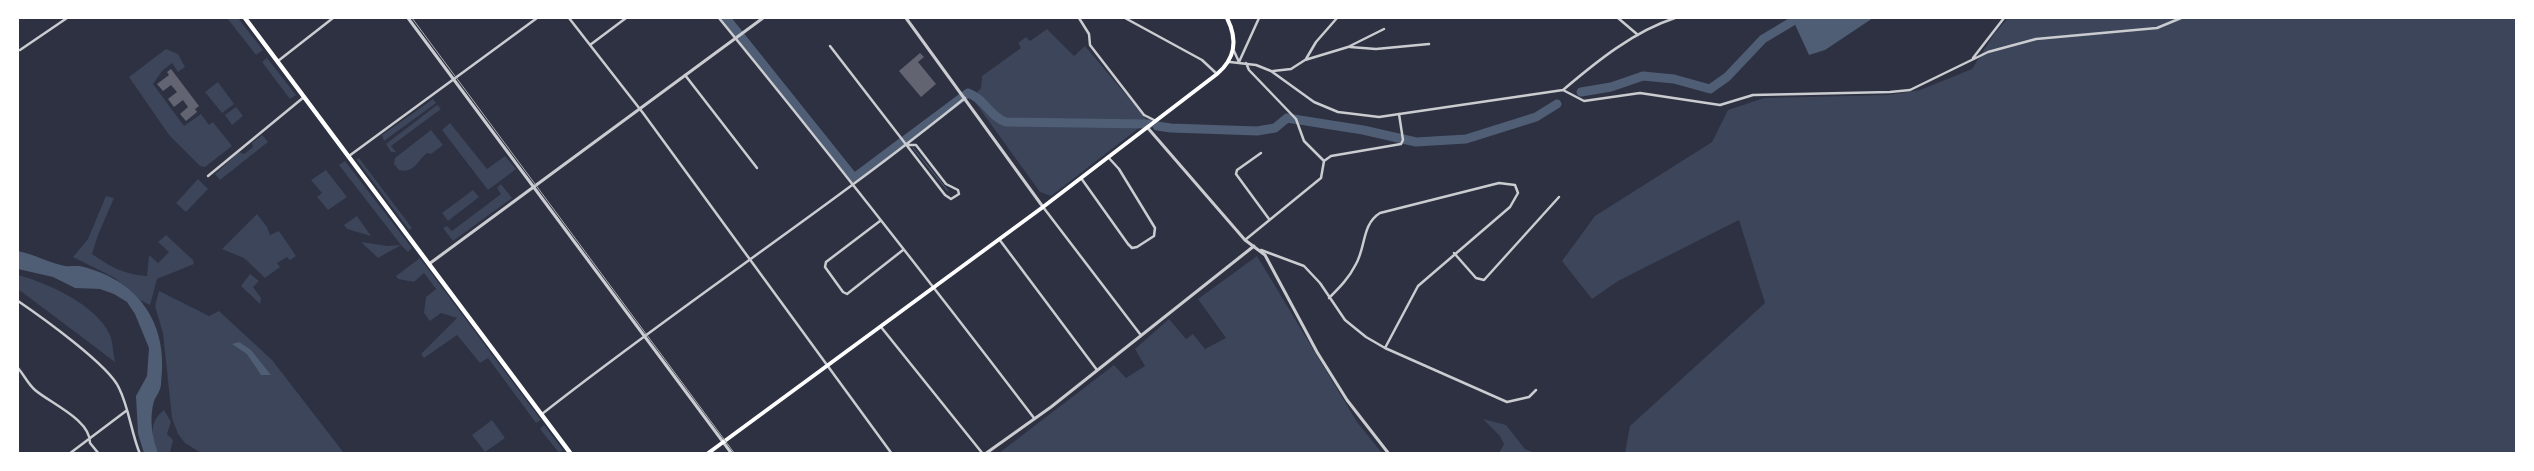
<!DOCTYPE html>
<html>
<head>
<meta charset="utf-8">
<style>
  body { margin:0 }
  #map { position:relative; width:2534px; height:471px; overflow:hidden; background:#2d3142; font-family:"IBM Plex Serif",serif }
  canvas { display:block }
  .frame { position:absolute; inset:0; border:19px solid #fff; pointer-events:none }
</style>
</head>
<body>
<div id="map">
<canvas width="2534" height="471"></canvas>
<div class="frame"></div>
</div>
<script>
const c = document.querySelector('canvas').getContext('2d');
c.lineJoin = 'round';
function fillPath(path, color) { c.fillStyle = color; c.fill(path, 'evenodd'); }
function trace(path, color, width, dash) { c.strokeStyle = color; c.lineWidth = width; c.lineCap = dash ? 'butt' : 'round'; c.setLineDash(dash || []); c.stroke(path); }
const green = new Path2D(`
  M 227,18 L 238,18 L 263,50 L 256,55 Z
  M 2008,18 L 2516,18 L 2516,453 L 1625,453 L 1630,426 L 1765,303 L 1739,220 L 1618,281 L 1592,299 L 1562,261 L 1595,216 L 1712,142 L 1728,110 L 1764,98 L 1889,95 L 1920,90 L 1972,69 L 1994,34 Z
  M 1047,29 L 1074,56 L 1085,46 L 1148,121 L 1051,196 L 1040,192 L 972,98 L 981,88 L 982,76 L 1021,48 L 1018,43 L 1026,37 L 1030,41 Z
  M 166,49 L 178,54 L 185,67 L 178,72 L 172,63 L 162,71 L 153,84 L 184,126 L 201,114 L 209,125 L 213,122 L 232,146 L 205,167 L 200,166 L 169,135 L 129,77 Z
  M 267,58 L 296,95 L 290,99 L 262,62 Z
  M 218,82 L 234,104 L 222,113 L 205,92 Z
  M 433,99 L 436,103 L 384,141 L 382,135 Z
  M 437,105 L 441,109 L 391,146 L 396,152 L 391,152 L 386,144 Z
  M 236,107 L 243,116 L 232,125 L 225,115 Z
  M 450,123 L 487,169 L 505,156 L 516,169 L 488,190 L 442,130 Z
  M 431,130 L 443,145 L 431,154 L 427,153 C 418,160 414,174 399,170 L 394,164 L 395,158 Z
  M 262,135 L 268,142 L 220,180 L 215,174 L 239,152 L 244,154 L 253,147 L 252,143 Z
  M 359,158 L 412,228 L 409,230 L 356,159 Z
  M 345,161 L 412,248 L 408,252 L 401,245 L 378,258 L 361,242 L 388,246 L 401,245 L 339,165 Z
  M 326,170 L 347,197 L 328,210 L 317,197 L 322,193 L 311,180 Z
  M 198,179 L 208,189 L 186,212 L 176,203 Z
  M 501,184 L 512,198 L 453,241 L 443,228 L 447,226 L 452,231 L 501,194 L 497,188 Z
  M 473,190 L 479,197 L 448,221 L 442,213 Z
  M 106,196 L 114,198 L 98,235 L 92,254 C 109,266 125,275 147,276 L 149,255 L 158,263 L 169,252 L 158,242 L 166,235 L 193,260 L 194,264 L 157,279 L 150,305 L 138,299 L 115,278 L 73,257 L 88,239 Z
  M 257,214 L 267,227 L 270,235 L 279,231 L 296,256 L 290,260 L 287,257 L 277,263 L 280,267 L 265,278 L 244,258 L 222,249 Z
  M 357,216 L 371,236 L 347,229 L 344,225 Z
  M 1257,256 L 1357,422 L 1382,453 L 999,453 L 1114,365 L 1126,378 L 1145,366 L 1135,349 L 1169,319 L 1186,339 L 1193,334 L 1205,349 L 1226,338 L 1198,299 Z
  M 420,258 L 541,420 L 536,423 L 488,358 L 480,363 L 457,335 L 424,358 L 421,354 L 457,318 L 441,313 L 430,321 L 424,313 L 426,297 L 436,289 L 424,273 L 414,282 L 398,279 L 396,276 Z
  M 250,274 L 259,281 L 253,287 L 261,298 L 260,304 L 241,286 Z
  M 18,275 C 47,283 96,304 110,335 C 113,343 113,353 115,362 L 18,289 Z
  M 159,291 L 209,316 L 219,311 L 272,360 L 344,453 L 201,453 L 185,443 L 178,434 L 172,418 L 163,333 L 155,306 Z
  M 164,410 L 171,422 L 167,434 L 173,440 L 170,453 L 158,453 C 152,436 148,423 164,410 Z
  M 1483,419 L 1506,425 L 1525,449 L 1535,453 L 1499,453 L 1504,444 L 1500,436 Z
  M 492,420 L 505,438 L 485,452 L 472,435 Z
  M 544,425 L 563,450 L 559,453 L 540,429 Z`);
const water = new Path2D(`
  M 1792,18 L 1873,18 L 1825,50 L 1809,55 Z
  M 18,251 C 34,254 49,263 65,266 C 71,267 77,265 84,267 C 141,282 169,326 161,384 C 161,390 156,396 154,401 C 149,419 152,436 158,453 L 144,453 L 138,434 L 136,396 L 147,376 L 149,348 L 135,314 L 127,302 L 114,294 L 100,289 L 75,288 L 53,277 L 18,269 Z
  M 239,342 L 251,350 L 271,375 L 261,375 L 247,354 L 232,344 Z`);
const stream = new Path2D(`
  M 913,148 L 948,191`);
const river = new Path2D(`
  M 726,18 L 854,178 L 902,142
  M 1581,92 L 1611,87 L 1643,76 L 1674,79 L 1710,89 L 1727,77 L 1763,39 L 1793,21
  M 1157,126 L 1171,128 L 1257,131 L 1275,128 L 1287,118 L 1363,130 L 1416,142 L 1466,139 L 1536,117 L 1557,104
  M 905,140 L 968,93 C 984,98 990,117 1006,122 L 1149,124`);
const building = new Path2D(`
  M 920,53 L 924,57 L 918,62 L 936,84 L 921,97 L 899,71 Z
  M 171,69 L 199,106 L 195,109 L 197,112 L 186,121 L 180,114 L 188,107 L 183,100 L 174,107 L 168,99 L 177,92 L 171,85 L 163,91 L 157,84 L 169,75 L 167,72 Z`);
const minor = new Path2D(`
  M 569,18 L 643,113 L 892,454
  M 719,18 C 826,149 931,283 1034,418
  M 1079,18 L 1089,34 L 1090,45 L 1144,115 L 1156,121
  M 1125,18 L 1202,60 L 1217,74
  M 1618,18 L 1638,35
  M 590,45 L 626,18
  M 830,46 L 945,195 L 951,199 L 959,194 L 958,190 L 946,184 L 916,145 L 907,145
  M 1350,47 L 1376,49 L 1429,44
  M 20,50 L 67,18
  M 1234,51 L 1239,62 L 1259,18
  M 1973,58 L 2004,18
  M 1306,59 L 1316,42 L 1337,18
  M 278,61 L 333,18
  M 1230,62 L 1256,65 L 1271,71 L 1314,102 L 1338,112 L 1379,117 L 1563,90 L 1584,101 L 1640,93 L 1720,105 L 1753,95 L 1890,92 L 1910,90 L 1988,52 L 2036,39 L 2157,28 L 2181,18
  M 1246,63 L 1249,70 L 1296,119 L 1304,141 L 1324,161
  M 1273,71 L 1291,69 L 1305,60 L 1348,47 L 1384,29
  M 685,75 L 757,168
  M 1563,90 C 1596,62 1634,31 1675,18
  M 1261,153 L 1237,170 L 1236,174 L 1269,219
  M 349,156 L 537,18
  M 208,176 L 304,97
  M 1081,178 L 1128,244 L 1132,248 L 1137,247 L 1154,236 L 1155,228 L 1119,169 L 1108,157
  M 1043,207 L 1140,334
  M 880,221 L 826,262 L 825,267 L 843,292 L 847,294 L 903,250
  M 999,239 L 1097,370
  M 1245,240 L 1321,178 L 1324,161 L 1331,156 L 1401,144 L 1403,140 L 1399,114
  M 1261,250 L 1304,266 L 1320,283 L 1345,320 L 1366,337 L 1385,348 L 1507,402 L 1529,397 L 1536,390
  M 1454,253 L 1476,278 L 1484,280 L 1559,197
  M 1329,298 C 1340,287 1349,278 1356,264 C 1366,246 1362,224 1380,213 L 1499,183 L 1515,185 L 1518,193 L 1510,207 L 1418,286 L 1385,348
  M 18,301 C 40,316 109,365 119,388 C 129,408 131,432 140,454
  M 881,327 L 983,454
  M 18,368 C 24,375 28,384 35,390 C 50,403 91,420 90,443 L 99,454
  M 542,414 C 680,305 828,209 965,98
  M 69,454 L 126,411`);
const tertiary = new Path2D(`
  M 408,18 L 732,454
  M 906,18 L 1043,207
  M 1147,127 L 1245,240 L 1265,255 L 1317,352 L 1347,400 L 1389,454
  M 429,264 L 763,18
  M 985,454 L 1051,407 L 1254,246`);
const secondary = new Path2D(`
  M 707,454 L 1043,207 L 1217,74 C 1235,59 1238,40 1227,18`);
const primary = new Path2D(`
  M 245,18 L 571,454`);
const tram = new Path2D(`
  M 412,18 L 735,454`);
fillPath(green, '#3c4559');
fillPath(water, '#4f5d75');
trace(stream, '#4f5d75', 1);
trace(river, '#4f5d75', 9);
fillPath(building, '#626471');
trace(minor, '#caccd0', 2.5);
trace(tertiary, '#caccd0', 3);
trace(secondary, '#fff', 4);
trace(primary, '#fff', 4.5);
trace(tram, '#abadb3', 1);
</script>
</body>
</html>
